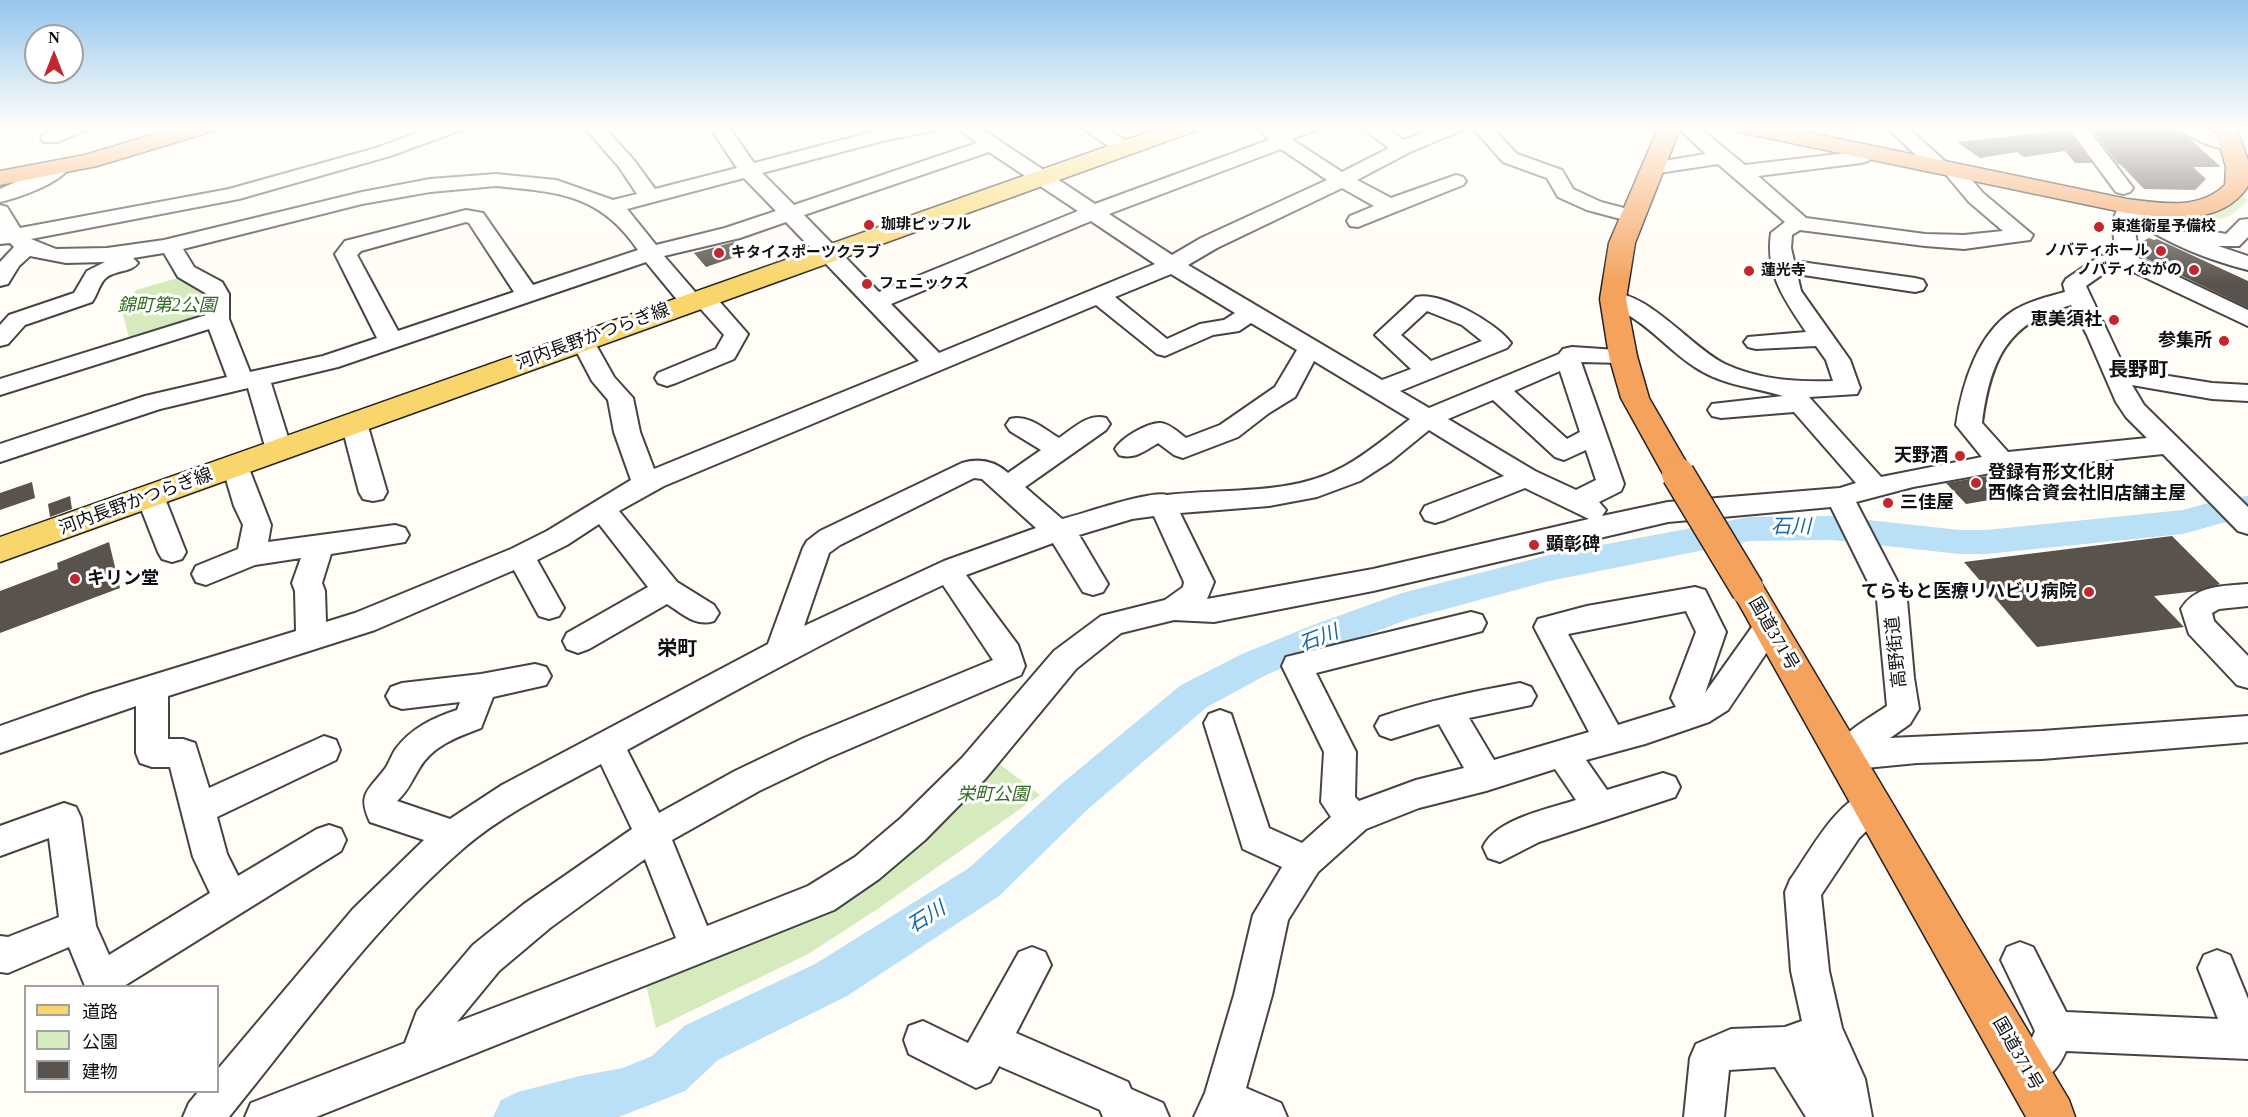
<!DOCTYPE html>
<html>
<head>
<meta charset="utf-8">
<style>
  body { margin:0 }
  #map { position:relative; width:2248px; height:1117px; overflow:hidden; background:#fffdf5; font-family:"Times New Roman","Noto Sans JP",serif }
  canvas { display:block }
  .legend { position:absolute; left:24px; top:985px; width:195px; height:108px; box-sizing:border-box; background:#fff; border:2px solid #a0a0a0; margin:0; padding:8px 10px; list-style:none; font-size:18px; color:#111 }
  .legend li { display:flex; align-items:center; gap:12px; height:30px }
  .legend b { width:30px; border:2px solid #a0a0a0 }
  .north { position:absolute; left:24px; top:24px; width:60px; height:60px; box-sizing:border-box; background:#fff; border:2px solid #a0a0a0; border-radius:50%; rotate:0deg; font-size:16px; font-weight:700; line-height:24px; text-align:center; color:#111 }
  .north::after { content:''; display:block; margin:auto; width:21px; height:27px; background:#c4262e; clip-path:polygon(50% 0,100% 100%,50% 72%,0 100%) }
</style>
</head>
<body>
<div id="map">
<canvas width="2248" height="1117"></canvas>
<ul class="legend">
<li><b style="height:8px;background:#f9d66b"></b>道路</li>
<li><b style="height:16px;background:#d5ebbd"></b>公園</li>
<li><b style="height:16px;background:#5a524d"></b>建物</li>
</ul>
<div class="north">N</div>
</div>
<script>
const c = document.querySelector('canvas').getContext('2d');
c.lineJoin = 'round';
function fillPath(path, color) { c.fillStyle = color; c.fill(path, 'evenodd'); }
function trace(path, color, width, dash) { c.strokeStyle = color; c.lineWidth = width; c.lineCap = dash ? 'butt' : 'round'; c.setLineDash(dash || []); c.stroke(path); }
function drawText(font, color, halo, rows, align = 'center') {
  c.font = font + ' "Times New Roman","Noto Sans JP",serif'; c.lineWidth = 6; c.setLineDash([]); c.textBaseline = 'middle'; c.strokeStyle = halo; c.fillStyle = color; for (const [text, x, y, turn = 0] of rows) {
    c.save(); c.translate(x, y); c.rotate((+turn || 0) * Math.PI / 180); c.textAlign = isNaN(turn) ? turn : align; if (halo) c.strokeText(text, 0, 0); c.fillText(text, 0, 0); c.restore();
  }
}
const green = new Path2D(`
  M 2242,196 L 2248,200 C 2227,222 2218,223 2189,215 L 2216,212 Z
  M 181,277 L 211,292 L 210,315 L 130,342 L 121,306 L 136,290 Z
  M 992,758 L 1040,795 L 879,908 L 808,954 L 656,1028 L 644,976 L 824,905 Z`);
const river = new Path2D(`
  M 2248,496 L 2248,520 L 2222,523 L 2183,534 L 1986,554 L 1959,554 L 1832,540 L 1749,541 L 1549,581 L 1409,619 L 1339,645 L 1268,674 L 1207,707 L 1088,809 L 999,896 L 847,996 L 718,1060 L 685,1091 L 619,1117 L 493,1117 L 501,1100 L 518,1092 L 580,1076 L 623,1068 L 652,1056 L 684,1026 L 815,964 L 969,868 L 1060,785 L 1181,685 L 1242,654 L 1313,625 L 1402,593 L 1549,555 L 1749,517 L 1832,516 L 1959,530 L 1986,530 L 2183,510 L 2222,499 Z`);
const building = new Path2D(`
  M 2101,126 L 2174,128 L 2189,138 L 2221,167 L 2193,167 L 2206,179 L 2195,190 L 2144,189 L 2121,165 L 2118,164 L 2090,127 Z
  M 2067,130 L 2092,163 L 2075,163 L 2065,151 L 2024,157 L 2017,152 L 1980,158 L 1957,142 Z
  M 2149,238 L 2154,240 L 2157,239 L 2248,281 L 2248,308 L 2141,256 L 2139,243 Z
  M 734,242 L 744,254 L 706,267 L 694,253 Z
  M 1999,474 L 2019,495 L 1966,504 L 1946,483 Z
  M 32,482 L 35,498 L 0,510 L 0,493 Z
  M 70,496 L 72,509 L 50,517 L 48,504 Z
  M 2172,536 L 2220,584 L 2198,591 L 2154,596 L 2184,627 L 2037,647 L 1964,562 Z
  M 109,542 L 120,588 L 0,633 L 0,591 L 58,569 L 57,563 Z`);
const minor = new Path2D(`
  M 62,126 L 87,126 L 85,130 L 58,142 L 44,142 L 41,138 L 44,134 Z
  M 435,126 L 463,126 L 461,130 L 390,156 L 239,199 L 31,239 L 56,249 L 107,248 L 164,240 L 362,192 L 430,179 L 496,174 L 556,180 L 613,200 L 637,194 L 619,167 L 583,126 L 603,126 L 633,159 L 655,189 L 737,168 L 709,126 L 728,126 L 754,163 L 884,129 L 899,126 L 939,126 L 937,130 L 886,140 L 762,173 L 794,205 L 977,143 L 955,126 L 977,126 L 1095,204 L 1269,140 L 1257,126 L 1277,126 L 1281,129 L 1290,126 L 1318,126 L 1316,130 L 1291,139 L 1342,172 L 1389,148 L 1359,126 L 1382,126 L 1404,140 L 1439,126 L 1465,126 L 1463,130 L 1410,152 L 1357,180 L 1391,198 L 1456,175 L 1463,177 L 1466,181 L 1463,185 L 1358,227 L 1350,226 L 1347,221 L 1350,216 L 1374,206 L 1342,188 L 1217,248 L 1188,265 L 1382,380 L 1411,369 L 1375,335 L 1416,297 C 1440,291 1497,323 1511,343 L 1507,348 L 1400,391 L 1429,408 L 1559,354 L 1563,349 L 1572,347 L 1632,351 L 1635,356 L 1632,361 L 1623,363 L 1581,362 L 1624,484 L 1621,491 L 1599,502 L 1606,510 L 1602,516 L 1668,502 L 1840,488 L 1856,483 L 1794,412 L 1721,418 L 1712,416 L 1708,410 L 1712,404 L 1783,396 C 1757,388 1728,386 1703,372 C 1677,358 1658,334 1633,318 C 1623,311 1608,308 1602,299 L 1605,294 C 1643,285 1691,348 1725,364 C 1759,380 1796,382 1833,381 L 1826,360 L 1816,346 L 1756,349 L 1748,347 L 1744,342 L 1748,337 L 1806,332 C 1785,300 1765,274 1771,233 L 1785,222 L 1718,164 L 1652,174 L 1645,172 L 1642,168 L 1645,164 L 1706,154 L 1676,126 L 1697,126 L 1745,165 L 1856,152 L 1869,146 L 1876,148 L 1879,152 L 1868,161 L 1861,163 L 1758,176 L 1806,218 L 1925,234 L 1964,235 L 2003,231 L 1969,202 L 1944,172 L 1933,171 L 1885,126 L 1906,126 L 1949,165 L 1960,166 L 1983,193 L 2033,235 L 2030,240 L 2022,241 L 1964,249 L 1925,246 L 1800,230 L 1792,235 L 1791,248 L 1794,261 L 1915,278 L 1923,280 L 1926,285 L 1923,290 L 1915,292 L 1797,274 L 1801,291 L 1850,360 L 1860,388 L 1857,394 L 1809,397 L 1881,477 L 1982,457 L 1956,425 C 1962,385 1977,334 2013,311 C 2029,301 2047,297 2065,292 L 2063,284 L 2066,279 L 2100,256 L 2116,254 L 2112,223 L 2120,202 L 2127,200 L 2134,202 L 2162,220 L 2188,234 L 2190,230 L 2198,229 L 2226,234 L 2240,220 L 2248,219 L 2248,237 L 2239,246 L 2218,246 L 2248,256 L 2248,270 C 2208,260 2169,244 2134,221 L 2134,223 L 2139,258 L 2248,310 L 2248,326 L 2123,267 L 2113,267 L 2086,286 L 2125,369 L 2212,383 L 2248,385 L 2248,401 L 2212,399 L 2132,385 L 2144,405 L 2248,507 L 2248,534 L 2238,531 L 2163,454 L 2002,471 L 1913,487 L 1856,502 L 1907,600 L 1914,678 L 1919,709 L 1910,724 L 1890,738 L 2042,731 L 2248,716 L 2248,742 L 2042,759 L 1917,763 L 1845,770 L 1833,766 L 1829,756 C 1840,734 1866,720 1887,706 L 1877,600 L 1831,507 L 1668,522 L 1373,591 L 1214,622 L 1174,620 L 1121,633 L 1076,669 L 986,778 L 925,840 L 879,879 L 834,910 L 316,1117 L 245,1117 L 251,1103 L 405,1043 L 417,1011 L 473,945 L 524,904 L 632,829 L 601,764 C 555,789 505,813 465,847 C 375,924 303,1026 229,1117 L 183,1117 L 189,1103 L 198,1092 L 218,1092 L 218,1069 L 353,909 L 424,840 L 370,822 C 357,794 368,791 384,770 C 389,764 391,756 395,750 C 411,728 433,718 457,710 L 460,702 L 402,709 L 391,705 L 386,696 L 391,687 L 402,683 L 481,674 L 535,664 L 546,667 L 551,676 L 546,685 L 493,697 L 481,728 C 457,737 432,746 419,769 C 411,782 408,791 397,801 L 450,819 L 502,785 L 768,644 L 803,548 L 807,541 L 820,531 L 962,463 C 979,458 995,461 1008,473 L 1041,450 L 1010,431 L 1006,425 L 1010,419 C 1028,414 1044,429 1059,438 C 1074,428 1088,413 1106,418 L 1110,424 L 1106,430 L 1025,487 L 1062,519 C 1083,514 1151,490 1167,495 C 1224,488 1291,496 1343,467 C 1367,454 1388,436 1410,419 L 1314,361 L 1295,397 L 1269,413 L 1238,437 L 1183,458 L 1174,455 L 1158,443 C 1145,451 1134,460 1119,455 L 1115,449 C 1121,438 1148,422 1161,423 C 1170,424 1179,433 1186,438 L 1220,425 L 1275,387 L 1297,350 L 1251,323 L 1239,331 L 1213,335 L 1165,356 L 1157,354 L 1096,305 L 664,486 L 619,511 L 677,582 L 714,605 L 719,613 L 714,621 C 695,627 683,614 667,604 L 589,649 L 578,653 L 567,649 L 563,641 L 567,633 L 648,587 L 599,524 L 567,545 L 537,560 L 564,608 L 559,616 L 549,619 L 539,616 L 514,570 L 375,630 L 168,696 L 168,739 L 183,739 L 195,743 L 209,788 L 324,736 L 336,740 L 340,750 L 336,760 L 217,817 L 227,854 L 238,876 L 317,829 L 329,825 L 341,829 L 346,840 L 341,851 L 124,986 L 85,986 L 69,947 L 8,973 L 0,972 L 0,936 L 8,937 L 59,917 L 49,838 L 0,856 L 0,826 L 64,803 L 76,807 L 81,818 L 96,926 L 109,955 L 210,893 L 193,857 L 170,767 L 152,767 L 140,763 L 136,753 L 136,706 L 0,753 L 0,726 L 91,694 L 296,631 L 295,591 L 292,583 L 301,558 L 255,565 L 206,585 L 196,582 L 192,574 L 196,566 L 238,549 L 243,525 L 234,506 L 222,466 L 226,460 L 235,457 L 244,460 L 248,466 L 271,525 L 268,542 L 395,525 L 405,528 L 409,535 L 405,542 L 331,554 L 322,583 L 325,591 L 326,622 L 355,613 L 511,549 L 547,531 L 631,480 L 614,432 L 608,400 L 592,381 L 571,341 L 575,336 L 583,334 L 591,336 L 614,377 L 633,398 L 640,432 L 654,469 L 919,361 L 786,222 L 740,238 L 664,256 L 696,293 L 704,291 L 712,293 L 748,334 L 734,359 L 676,383 L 667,386 L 658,383 L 655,378 L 658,373 L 716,349 L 724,335 L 699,307 L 691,309 L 683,307 L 646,262 L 338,367 L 271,383 L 292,450 L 288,456 L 279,459 L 270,456 L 266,450 L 248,388 L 160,409 L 0,462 L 0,444 L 145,396 L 227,377 L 209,329 L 0,395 L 0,379 L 206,315 L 207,294 L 178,277 L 164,253 L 133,258 L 138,263 C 132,272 117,270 107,277 C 99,283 98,294 92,302 L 25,325 L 8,344 L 0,346 L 0,325 L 9,315 L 74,293 L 87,271 L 105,262 L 66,263 L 30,256 L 19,266 L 8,284 L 0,286 L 0,262 L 14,247 L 10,243 L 0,244 L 0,205 L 7,207 L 20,228 L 229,189 L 376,148 ZM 1281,149 L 1327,180 L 1201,238 L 1172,255 L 1109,214 ZM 989,152 L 1078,211 L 879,292 L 804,215 ZM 744,178 L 776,211 L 725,228 L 656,245 L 627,209 ZM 496,186 C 558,192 600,194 638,250 L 533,285 L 483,213 L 466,210 L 345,241 L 335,254 L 377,338 L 323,356 L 250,372 L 229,319 L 229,294 L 222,282 L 194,267 L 183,249 L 362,204 L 430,192 ZM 1091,221 L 1155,264 L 939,353 L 891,304 ZM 466,222 L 469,223 L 514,292 L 398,331 L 357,255 L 361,251 ZM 1171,274 L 1235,313 L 1224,320 L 1200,324 L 1167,339 L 1115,297 ZM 2071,305 L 2087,335 L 2116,402 L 2126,417 L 2147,438 L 2008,452 L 1982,423 C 1990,361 2007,322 2071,305 ZM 1427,311 L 1462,325 L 1482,341 L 1431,361 L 1401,335 ZM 1560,371 L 1580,432 L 1567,439 L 1514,391 ZM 1493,400 L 1555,457 L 1564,460 L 1586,450 L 1596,480 L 1576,490 L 1535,471 L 1448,419 ZM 1429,430 L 1504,476 L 1425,506 L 1421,513 L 1425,520 L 1435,523 L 1445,520 L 1525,488 L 1589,519 L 1373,569 L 1207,599 L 1214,582 L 1180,513 L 1269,506 L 1317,497 L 1360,481 L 1391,461 ZM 974,478 L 982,479 L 1036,528 L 944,561 L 804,626 L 829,553 L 840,545 ZM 1154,516 L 1184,582 L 1183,587 L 1165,600 L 1101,616 L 1054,651 L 962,758 L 901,818 L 855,857 L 808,886 L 707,926 L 672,840 L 759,791 L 828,758 L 1021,675 L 1025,666 L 1018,645 L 966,575 L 1053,543 L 1083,592 L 1093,595 L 1103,592 L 1108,584 L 1079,535 L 1132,519 ZM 943,585 L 993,660 L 804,738 L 735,771 L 659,813 L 627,750 C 731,693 835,635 943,585 ZM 645,859 L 676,938 L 457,1022 L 499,971 L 550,928 Z
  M 1079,126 L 1102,126 L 1131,144 L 1134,148 L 1131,152 L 1117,152 Z
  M 1471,126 L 1491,126 L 1517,154 L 1562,170 L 1573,189 L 1601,202 L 1639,212 L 1643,216 L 1639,220 L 1632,222 L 1587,210 L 1558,197 L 1547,178 L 1503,162 Z
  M 2067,126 L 2086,126 L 2133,188 L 2130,192 L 2123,194 L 2116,192 Z
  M 2175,126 L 2200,126 L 2222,136 L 2237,140 L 2240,144 L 2237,148 C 2217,153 2195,138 2177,130 Z
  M 59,162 L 66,164 L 69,168 C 58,184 18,198 0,202 L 0,189 Z
  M 354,415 L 363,417 L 367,423 L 387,492 L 383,499 L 373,501 L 363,499 L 359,492 L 341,423 L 345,417 Z
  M 150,487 L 160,489 L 164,496 L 186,552 L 182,559 L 172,562 L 162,559 L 158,552 L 136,496 L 140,489 Z
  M 2248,584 L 2248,606 L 2219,609 L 2212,613 L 2214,621 L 2248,656 L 2248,688 L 2237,685 L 2189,634 L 2181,609 C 2195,585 2224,586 2248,584 Z
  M 1695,587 L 1705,590 L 1726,632 L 1705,693 L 1757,620 L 1768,616 L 1779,620 L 1783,628 L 1728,710 L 1709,722 L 1645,744 L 1586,760 L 1607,790 L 1663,773 L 1675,777 L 1680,787 L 1675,797 L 1539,842 L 1500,862 L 1488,858 L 1483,847 C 1496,819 1548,809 1576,800 L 1555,769 L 1486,791 L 1419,808 L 1366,829 L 1318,872 L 1288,920 L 1272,995 L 1246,1088 L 1281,1103 L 1287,1117 L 1194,1117 L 1205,1093 L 1234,995 L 1253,915 L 1282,867 L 1243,849 L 1204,723 L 1209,714 L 1220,710 L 1231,714 L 1269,828 L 1302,843 L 1331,817 L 1321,802 L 1324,752 L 1282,666 L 1286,657 L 1471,612 L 1482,615 L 1486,623 L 1482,631 L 1471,634 L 1316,673 L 1356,752 L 1355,797 L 1359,801 L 1416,780 L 1464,768 L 1439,724 L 1391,739 L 1380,735 L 1375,726 L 1380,717 C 1426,701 1472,692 1520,683 L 1531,687 L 1536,696 L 1531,705 L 1469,718 L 1494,760 L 1589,732 L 1534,627 L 1538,619 L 1587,606 ZM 1686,611 L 1696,632 L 1671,698 L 1676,707 L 1618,725 L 1568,634 Z
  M 1872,789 L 1884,794 L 1889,804 L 1884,814 L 1859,838 L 1821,895 L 1829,971 L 1842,1028 L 1865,1079 L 1872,1117 L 1806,1117 L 1775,1067 L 1729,1070 L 1724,1117 L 1684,1117 L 1690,1058 L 1696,1044 L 1731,1029 L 1785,1027 L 1802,1021 L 1791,971 L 1785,892 L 1790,880 C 1812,849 1834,803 1872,789 Z
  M 2020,942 L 2033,947 L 2066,1012 L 2218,1019 L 2198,968 L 2204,955 L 2217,950 L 2230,955 L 2248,999 L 2248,1059 L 2066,1051 C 2057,1072 2047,1079 2025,1088 L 2011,1082 L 2005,1068 L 2011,1054 L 2031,1040 L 2035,1031 L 2001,960 L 2007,947 Z
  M 1032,947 L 1045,952 L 1051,965 L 1016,1033 L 1128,1082 L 1131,1089 L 1163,1103 L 1169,1117 L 1103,1117 L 1100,1110 L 999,1066 L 990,1082 L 976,1088 L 909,1054 L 904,1040 L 909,1026 L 923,1021 L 968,1043 L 1019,952 Z`);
const major = new Path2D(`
  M 1165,126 L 1198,126 L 1195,131 L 0,562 L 0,537 Z`);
const highway = new Path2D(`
  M 181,126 L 216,126 L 213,131 L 97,166 L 0,185 L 0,171 L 85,155 Z
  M 1659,126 L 1681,126 L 1635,243 L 1626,299 L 1637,356 L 1649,398 L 1693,474 L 1689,481 L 1678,485 L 1667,481 L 1621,398 L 1609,356 L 1600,299 L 1609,243 Z
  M 1733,126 L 1777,126 L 2127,199 C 2161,203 2198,211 2225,185 L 2226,167 L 2214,126 L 2236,126 L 2248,161 L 2248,186 C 2222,226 2168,219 2127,213 L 1744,133 L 1736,131 Z
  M 1748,577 L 1760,581 L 2069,1100 L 2075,1117 L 2026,1117 L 1731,590 L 1736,581 Z`);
const highwayBridge = new Path2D(`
  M 1678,474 L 1748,590`);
const markers = [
  [869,225,6,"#c4262e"],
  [2099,227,6,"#c4262e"],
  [2161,251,6,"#c4262e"],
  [719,253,6,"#c4262e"],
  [2194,270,6,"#c4262e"],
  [1749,271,6,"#c4262e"],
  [867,284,6,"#c4262e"],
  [2114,320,6,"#c4262e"],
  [2224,341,6,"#c4262e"],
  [1960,456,6,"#c4262e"],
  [1976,483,6,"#c4262e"],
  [1888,503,6,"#c4262e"],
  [1534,545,6,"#c4262e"],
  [75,579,6,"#c4262e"],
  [2089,592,6,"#c4262e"]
];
const farPoinames = [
  ["珈琲ピッフル",881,225],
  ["東進衛星予備校",2111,227],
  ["ノバティホール",2149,251,"right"],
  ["キタイスポーツクラブ",731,253],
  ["ノバティながの",2182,270,"right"],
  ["蓮光寺",1761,271],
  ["フェニックス",879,284]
];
const parkNames = [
  ["錦町第2公園",167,306],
  ["栄町公園",993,795]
];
const poiNames = [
  ["恵美須社",2102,320],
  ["参集所",2212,341],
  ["天野酒",1948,456],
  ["登録有形文化財",1988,473,"left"],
  ["西條合資会社旧店舗主屋",1988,494,"left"],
  ["三佳屋",1900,503,"left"],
  ["顕彰碑",1546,545,"left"],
  ["キリン堂",87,579,"left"],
  ["てらもと医療リハビリ病院",2077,592]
];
const streetNames = [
  ["河内長野かつらぎ線",593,337,-20],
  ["河内長野かつらぎ線",136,502,-20],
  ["国道371号",1773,634,60],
  ["高野街道",1897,652,-96],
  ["国道371号",2017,1054,60]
];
const neighbourhoodNames = [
  ["長野町",2138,371],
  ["栄町",677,650]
];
const waterNames = [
  ["石川",1791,528],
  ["石川",1319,639,-21],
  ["石川",927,918,-32]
];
fillPath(green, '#d5ebbd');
fillPath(river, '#b9e0f7');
fillPath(building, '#5a524d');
trace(minor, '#444', 4);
trace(major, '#222', 3);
trace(highway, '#222', 3);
fillPath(minor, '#fff');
fillPath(major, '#f9d66b');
fillPath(highway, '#f5a25d');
trace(highwayBridge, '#222', 35, []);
trace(highwayBridge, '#f5a25d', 32);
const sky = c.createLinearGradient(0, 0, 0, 283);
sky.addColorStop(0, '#95c6ee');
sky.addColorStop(0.45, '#fffefa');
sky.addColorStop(1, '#fffefa00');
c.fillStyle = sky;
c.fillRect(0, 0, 2248, 283);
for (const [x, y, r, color] of markers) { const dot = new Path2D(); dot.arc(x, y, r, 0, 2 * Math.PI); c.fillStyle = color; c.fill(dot); trace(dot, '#fff', 2); }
drawText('bold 15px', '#111', '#fff', farPoinames, 'left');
drawText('italic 18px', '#2f6b1f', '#fff', parkNames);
drawText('bold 18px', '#111', '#fff', poiNames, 'right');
drawText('18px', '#111', '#fff', streetNames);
drawText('bold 20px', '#111', '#fff', neighbourhoodNames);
drawText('italic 20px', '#1768a6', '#fff', waterNames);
</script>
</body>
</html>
